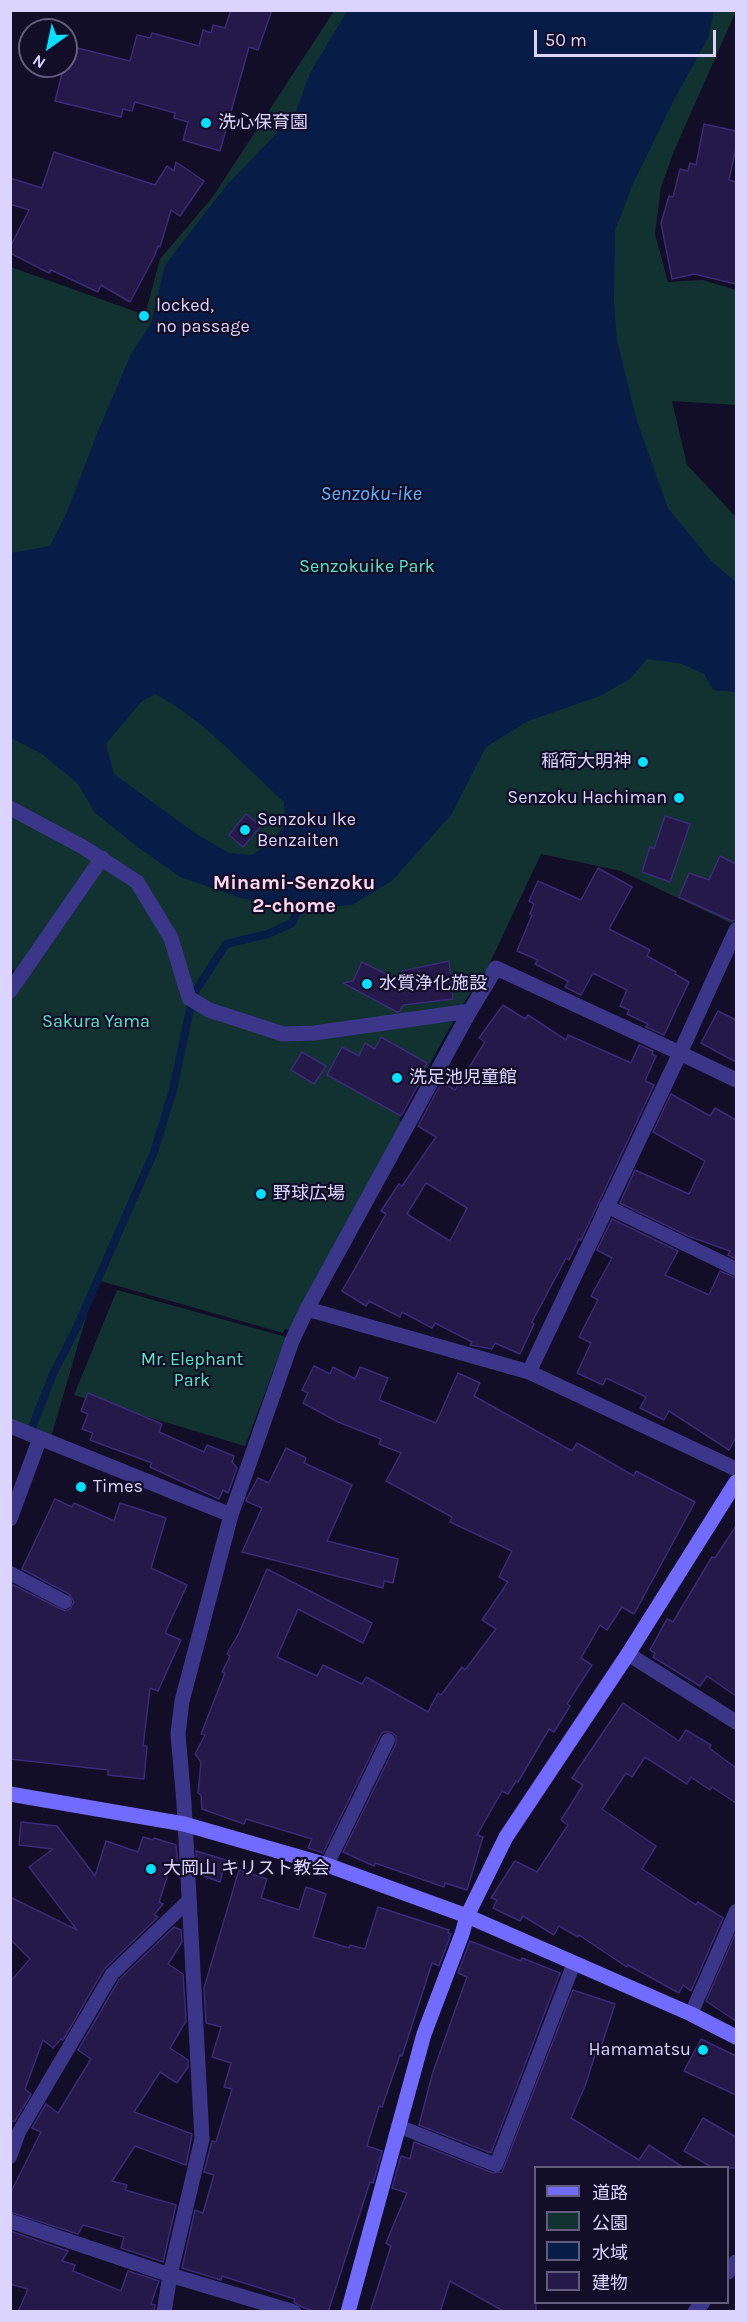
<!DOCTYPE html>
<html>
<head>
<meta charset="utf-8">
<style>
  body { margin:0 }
  #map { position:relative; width:747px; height:2322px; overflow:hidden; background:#130e27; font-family:Karla,"Noto Sans JP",sans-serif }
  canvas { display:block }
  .frame { position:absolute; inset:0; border:12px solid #dad4ff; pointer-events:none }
  .legend { position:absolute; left:534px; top:2166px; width:195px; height:138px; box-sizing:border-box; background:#130e27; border:2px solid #635d7d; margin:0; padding:8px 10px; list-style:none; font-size:18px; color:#dad4ff }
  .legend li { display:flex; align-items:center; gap:12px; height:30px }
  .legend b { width:30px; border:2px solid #635d7d }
  .north { position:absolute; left:18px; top:18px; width:60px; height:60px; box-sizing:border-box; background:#130e27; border:2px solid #635d7d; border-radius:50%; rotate:213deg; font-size:16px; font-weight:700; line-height:24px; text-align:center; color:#dad4ff }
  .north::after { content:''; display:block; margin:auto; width:21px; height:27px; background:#00e1ff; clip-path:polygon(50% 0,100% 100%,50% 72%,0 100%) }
  .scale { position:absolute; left:534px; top:30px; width:182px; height:27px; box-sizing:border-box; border:3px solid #dad4ff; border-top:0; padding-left:8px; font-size:18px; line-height:21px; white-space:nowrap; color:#dad4ff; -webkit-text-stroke:4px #130e27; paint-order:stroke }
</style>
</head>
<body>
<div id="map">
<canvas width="747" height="2322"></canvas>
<div class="frame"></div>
<ul class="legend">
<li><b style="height:8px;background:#726bff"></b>道路</li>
<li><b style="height:16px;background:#113231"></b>公園</li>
<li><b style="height:16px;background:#071d47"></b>水域</li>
<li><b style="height:16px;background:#241949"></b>建物</li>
</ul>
<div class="north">N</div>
<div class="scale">50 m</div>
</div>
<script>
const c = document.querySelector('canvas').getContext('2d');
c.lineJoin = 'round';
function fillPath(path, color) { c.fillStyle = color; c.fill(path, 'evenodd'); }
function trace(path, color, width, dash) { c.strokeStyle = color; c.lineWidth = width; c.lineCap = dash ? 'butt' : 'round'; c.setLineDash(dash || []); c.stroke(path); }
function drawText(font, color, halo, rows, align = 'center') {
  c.font = font + ' Karla,"Noto Sans JP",sans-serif'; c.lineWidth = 4.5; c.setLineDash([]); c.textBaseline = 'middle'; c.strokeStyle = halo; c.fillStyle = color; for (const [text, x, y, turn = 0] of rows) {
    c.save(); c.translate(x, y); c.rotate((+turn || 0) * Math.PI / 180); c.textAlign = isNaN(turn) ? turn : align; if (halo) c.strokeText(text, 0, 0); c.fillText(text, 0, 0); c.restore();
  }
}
const green = new Path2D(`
  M 334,11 L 736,11 L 674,151 L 661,187 L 655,234 L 668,282 L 703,280 L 736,290 L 736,405 L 672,401 L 687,465 L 736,517 L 736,922 L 735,925 L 621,871 L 541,854 L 488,967 L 461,1007 L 399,1120 L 403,1123 L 290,1330 L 285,1329 L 283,1333 L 97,1280 L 51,1437 L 11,1420 L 10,999 L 27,976 L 11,969 L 11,267 L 145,315 L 160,259 L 212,198 Z
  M 117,1290 L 286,1337 L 245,1446 L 74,1395 Z`);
const water = new Path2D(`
  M 347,11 L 714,11 L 708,38 L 674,100 L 632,186 L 615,231 L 614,301 L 617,340 L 636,418 L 668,508 L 711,561 L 736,582 L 736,692 L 713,690 L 704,674 L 682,664 L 647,659 L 630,679 L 600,696 L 528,721 L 486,747 L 451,815 L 392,881 L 352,905 L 298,909 L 241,898 L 180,877 L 139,848 L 95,813 L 78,784 L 42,754 L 11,738 L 11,553 L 50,546 L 66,514 L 99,429 L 131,354 L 151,323 L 165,265 L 225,187 L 295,114 L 310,73 ZM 155,694 C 204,720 243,765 284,802 L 285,824 L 271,843 L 251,855 L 229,853 L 195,833 L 114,774 L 106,744 L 141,702 Z`);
const stream = new Path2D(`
  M 33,1425 L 53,1374 L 76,1329 L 154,1152 L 173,1090 L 193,995 L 226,944 L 268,934 L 292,923 L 298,909`);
const building = new Path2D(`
  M 231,10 L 272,10 L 258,50 L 249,47 L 220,151 L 183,140 L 188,122 L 174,118 L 175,113 L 135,102 L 132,111 L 123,109 L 121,117 L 55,101 L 64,66 L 66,66 L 69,46 L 130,61 L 137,35 L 150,38 L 152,33 L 199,46 L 203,30 L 211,33 L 213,25 L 225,28 Z
  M 704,124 L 736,131 L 736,147 L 729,180 L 736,182 L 736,284 L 694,274 L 672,279 L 661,223 L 669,196 L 673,197 L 680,169 L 688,171 L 690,163 L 696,165 Z
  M 54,152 L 155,185 L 167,166 L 174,171 L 176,162 L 204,181 L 180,216 L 171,210 L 160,247 L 158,246 L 154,257 L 130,302 L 101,285 L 98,292 L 51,270 L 49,273 L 10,253 L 10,247 L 29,210 L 10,204 L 10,178 L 42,188 Z
  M 246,814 L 261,826 L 243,847 L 229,835 Z
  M 665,816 L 690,824 L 670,882 L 642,872 L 650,847 L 654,849 Z
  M 720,856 L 736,864 L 736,920 L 732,921 L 679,897 L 689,873 L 709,880 Z
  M 598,868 L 632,887 L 609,929 L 650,950 L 647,956 L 676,972 L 675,974 L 689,982 L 664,1035 L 646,1027 L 648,1024 L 627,1014 L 629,1010 L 620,1006 L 627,990 L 593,973 L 581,995 L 565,987 L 568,981 L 535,964 L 538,960 L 517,951 L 532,915 L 530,914 L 534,904 L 529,901 L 538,881 L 581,900 Z
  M 449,961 L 453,999 L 403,1005 L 400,1011 L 397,1012 L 343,983 L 353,981 L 362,962 L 398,980 L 402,971 Z
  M 503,1005 L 525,1019 L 528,1015 L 566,1040 L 568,1035 L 631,1063 L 639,1045 L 653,1051 L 652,1054 L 656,1056 L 645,1081 L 654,1085 L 581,1240 L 579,1239 L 569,1260 L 566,1258 L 532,1322 L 534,1324 L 520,1354 L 495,1343 L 492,1349 L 470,1345 L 472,1342 L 435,1323 L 432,1328 L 402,1312 L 400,1317 L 369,1301 L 366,1306 L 342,1291 L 386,1214 L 381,1211 L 399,1184 L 402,1186 L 436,1137 L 418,1126 L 442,1082 L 455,1090 L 485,1042 L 479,1038 ZM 426,1183 L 467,1208 L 450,1241 L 407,1214 Z
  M 718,1011 L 736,1020 L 736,1062 L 701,1043 Z
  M 381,1037 L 427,1063 L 423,1070 L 426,1071 L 401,1116 L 327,1075 L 342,1047 L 359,1056 L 365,1043 L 375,1049 Z
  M 302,1052 L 326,1066 L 314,1084 L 291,1070 Z
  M 671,1094 L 710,1116 L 715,1108 L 736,1120 L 736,1259 L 728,1255 L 730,1251 L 688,1236 L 620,1203 L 635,1170 L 689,1194 L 705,1161 L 653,1132 Z
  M 612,1219 L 678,1251 L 665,1275 L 709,1295 L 720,1271 L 736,1278 L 736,1437 L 729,1450 L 669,1411 L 664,1420 L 640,1408 L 646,1397 L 606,1378 L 603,1385 L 577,1373 L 591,1343 L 579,1337 L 598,1300 L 591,1296 L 612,1258 L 597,1250 Z
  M 314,1366 L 330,1374 L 333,1367 L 355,1379 L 360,1367 L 388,1378 L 379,1400 L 436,1423 L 458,1373 L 480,1383 L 474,1396 L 572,1451 L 577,1443 L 634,1476 L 636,1471 L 695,1502 L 634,1614 L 622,1607 L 607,1630 L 600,1625 L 581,1658 L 592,1665 L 567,1704 L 570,1706 L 554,1732 L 549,1729 L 518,1782 L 516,1781 L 508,1794 L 502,1791 L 477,1835 L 483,1837 L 467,1890 L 445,1883 L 444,1887 L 375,1863 L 374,1866 L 343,1852 L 396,1744 L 396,1736 L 391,1732 L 383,1732 L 380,1736 L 323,1853 L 308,1848 L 312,1839 L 246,1819 L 244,1824 L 202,1809 L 201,1795 L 198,1793 L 201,1762 L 195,1754 L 205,1735 L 201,1734 L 225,1673 L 222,1672 L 230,1656 L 227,1654 L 239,1633 L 267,1569 L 372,1623 L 363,1643 L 298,1609 L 277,1657 L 317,1676 L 323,1665 L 362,1684 L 366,1677 L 428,1712 L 438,1693 L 441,1695 L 462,1667 L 465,1670 L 496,1629 L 482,1620 L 508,1582 L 499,1577 L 512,1551 L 450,1522 L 452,1517 L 386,1481 L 401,1453 L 379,1444 L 381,1439 L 338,1422 L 303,1403 L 308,1393 L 302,1390 Z
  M 88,1393 L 162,1424 L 159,1432 L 204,1452 L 207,1445 L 234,1456 L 232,1462 L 237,1468 L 228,1493 L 223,1490 L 219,1499 L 150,1467 L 152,1463 L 90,1440 L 93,1433 L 82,1429 L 88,1414 L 81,1411 Z
  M 286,1448 L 306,1458 L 304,1463 L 352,1485 L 327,1541 L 398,1559 L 393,1583 L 384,1581 L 383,1588 L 242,1552 L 262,1508 L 246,1501 L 247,1498 L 258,1478 L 269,1483 Z
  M 55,1499 L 72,1507 L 74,1503 L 114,1521 L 120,1503 L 166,1518 L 151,1568 L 187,1585 L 165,1633 L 181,1640 L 158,1691 L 150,1688 L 143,1746 L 147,1746 L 144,1779 L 108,1775 L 108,1770 L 10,1759 L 10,1590 L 13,1585 L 65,1611 L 70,1609 L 74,1602 L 69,1594 L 22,1569 Z
  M 736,1526 L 736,1696 L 707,1676 L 700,1686 L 653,1657 L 655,1653 L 650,1650 L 667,1619 L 673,1622 L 712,1557 L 715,1558 Z
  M 623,1703 L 679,1741 L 686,1730 L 711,1745 L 709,1748 L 736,1768 L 736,1803 L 712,1787 L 710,1790 L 691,1777 L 687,1784 L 645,1757 L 632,1777 L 626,1773 L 602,1809 L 656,1846 L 642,1869 L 696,1905 L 698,1902 L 723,1918 L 691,1991 L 683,1985 L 679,1993 L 628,1965 L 627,1967 L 579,1935 L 578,1937 L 559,1926 L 554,1935 L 523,1916 L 520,1921 L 493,1908 L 497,1900 L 491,1898 L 515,1861 L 537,1872 L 568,1825 L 561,1820 L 583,1785 L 572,1778 Z
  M 21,1822 L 57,1826 L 95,1876 L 106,1841 L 138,1852 L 143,1837 L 153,1840 L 154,1838 L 176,1845 L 178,1867 L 171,1865 L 159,1902 L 163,1904 L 154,1915 L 158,1917 L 104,1969 L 63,2040 L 61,2039 L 53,2048 L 43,2040 L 25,2089 L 31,2094 L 15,2121 L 10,2121 L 10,1982 L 30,1959 L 10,1939 L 10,1897 L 77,1930 L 29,1867 L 53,1849 L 19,1845 Z
  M 196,1851 L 226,1860 L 220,1882 L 198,1874 Z
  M 239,1870 L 267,1879 L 261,1898 L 299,1910 L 306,1887 L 326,1894 L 313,1937 L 349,1948 L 350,1945 L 365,1949 L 378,1907 L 449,1930 L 448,1933 L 451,1934 L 439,1966 L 432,1963 L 402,2056 L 400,2055 L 382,2107 L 379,2106 L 367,2146 L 382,2151 L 373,2183 L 370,2182 L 328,2312 L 317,2312 L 302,2307 L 294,2302 L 295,2299 L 222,2276 L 221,2280 L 182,2268 L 195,2210 L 203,2213 L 214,2175 L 204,2172 L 212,2141 L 216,2142 L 232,2089 L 224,2087 L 231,2063 L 212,2057 L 221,2027 L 206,2023 L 204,1988 Z
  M 174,1927 L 181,1930 L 182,1942 L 168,1964 L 183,1974 L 186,2021 L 170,2048 L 188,2060 L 188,2067 L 177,2083 L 160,2072 L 134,2112 L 192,2134 L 186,2165 L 135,2146 L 112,2181 L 127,2185 L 125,2190 L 176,2205 L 163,2262 L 121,2248 L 124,2237 L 83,2225 L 78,2234 L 10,2212 L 10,2194 L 41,2132 L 32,2128 L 46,2104 L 58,2113 L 91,2059 L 78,2050 L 119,1980 Z
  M 736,1932 L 736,2021 L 706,2001 Z
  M 470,1941 L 521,1961 L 522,1958 L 560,1973 L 491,2153 L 419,2125 L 433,2072 L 467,1977 L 458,1973 Z
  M 573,1990 L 615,2004 L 601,2047 L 598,2046 L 585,2086 L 571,2118 L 639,2160 L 649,2145 L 684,2168 L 536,2168 L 536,2312 L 505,2312 L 450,2281 L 440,2312 L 370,2312 L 391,2246 L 386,2243 L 407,2193 L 392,2188 L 401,2156 L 410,2159 L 414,2142 L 493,2173 L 502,2172 Z
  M 701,2039 L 736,2056 L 736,2095 L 684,2071 Z
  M 703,2118 L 736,2137 L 736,2168 L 713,2168 L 684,2151 Z
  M 10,2231 L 68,2251 L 62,2261 L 75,2265 L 73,2271 L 121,2291 L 128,2271 L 159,2281 L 151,2304 L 155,2305 L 154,2312 L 18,2312 L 28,2289 L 10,2284 Z`);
const lane = new Path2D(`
  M 606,1206 L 736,1269
  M 10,1573 L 65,1602
  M 327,1865 L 388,1740
  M 691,2014 L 736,1911
  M 398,2126 L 496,2165 L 574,1963
  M 10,2157 L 19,2132 L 112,1974 L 189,1900`);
const street = new Path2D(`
  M 10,808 L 83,847 L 137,882 L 171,938 L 189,998 L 209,1010 L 283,1034 L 314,1033 L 470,1011
  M 10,991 L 102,858
  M 307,1309 L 529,1372 L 736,1469
  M 529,1372 L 680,1053 L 736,1080
  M 10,1426 L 231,1515
  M 10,1519 L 40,1438
  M 628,1654 L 736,1722
  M 10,2221 L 170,2275 L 294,2312
  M 728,2272 L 736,2262
  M 164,2312 L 170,2275 L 202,2139 L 184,1803 L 178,1734 L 182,1701 L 231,1515 L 292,1341 L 307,1309 L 470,1011 L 496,968 L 680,1053 L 736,930
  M 695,2312 L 703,2302`);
const secondary = new Path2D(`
  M 10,1794 L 184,1824 L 327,1865 L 467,1916 L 691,2014 L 736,2037
  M 348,2312 L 424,2034 L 462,1934 L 467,1916 L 506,1837 L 628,1654 L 736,1482`);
const markers = [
  [206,123,6,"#00e1ff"],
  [144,316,6,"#00e1ff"],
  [643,762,6,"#00e1ff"],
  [679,798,6,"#00e1ff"],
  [245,830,6,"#00e1ff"],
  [367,984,6,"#00e1ff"],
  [397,1078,6,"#00e1ff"],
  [261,1194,6,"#00e1ff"],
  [81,1487,6,"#00e1ff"],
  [151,1869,6,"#00e1ff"],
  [703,2050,6,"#00e1ff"]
];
const poiNames = [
  ["洗心保育園",218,123],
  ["locked,",156,306],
  ["no passage",156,327],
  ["稲荷大明神",631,762,"right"],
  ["Senzoku Hachiman",667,798,"right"],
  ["Senzoku Ike",257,820],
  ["Benzaiten",257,841],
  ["水質浄化施設",379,984],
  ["洗足池児童館",409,1078],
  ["野球広場",273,1194],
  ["Times",93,1487],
  ["大岡山 キリスト教会",163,1869],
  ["Hamamatsu",691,2050,"right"]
];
const parkNames = [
  ["Senzokuike Park",367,567],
  ["Sakura Yama",96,1022],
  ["Mr. Elephant",192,1360],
  ["Park",192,1381]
];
const waterNames = [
  ["Senzoku-ike",371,494]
];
const neighbourhoodNames = [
  ["Minami-Senzoku",294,883],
  ["2-chome",294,906]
];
fillPath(green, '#113231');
fillPath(water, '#071d47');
trace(stream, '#071d47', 8);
fillPath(building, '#241949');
trace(building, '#3a2a77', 1.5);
trace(lane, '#3b3689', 14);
trace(street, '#3b3689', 15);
trace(secondary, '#726bff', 15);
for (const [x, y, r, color] of markers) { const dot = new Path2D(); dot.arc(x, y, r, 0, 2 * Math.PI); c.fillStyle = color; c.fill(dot); trace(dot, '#130e27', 2); }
drawText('18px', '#dad4ff', '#130e27', poiNames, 'left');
drawText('18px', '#59e6c6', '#130e27', parkNames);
drawText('italic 20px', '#62b3ff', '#130e27', waterNames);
drawText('bold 20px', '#ffd6ef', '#130e27', neighbourhoodNames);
</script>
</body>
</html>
